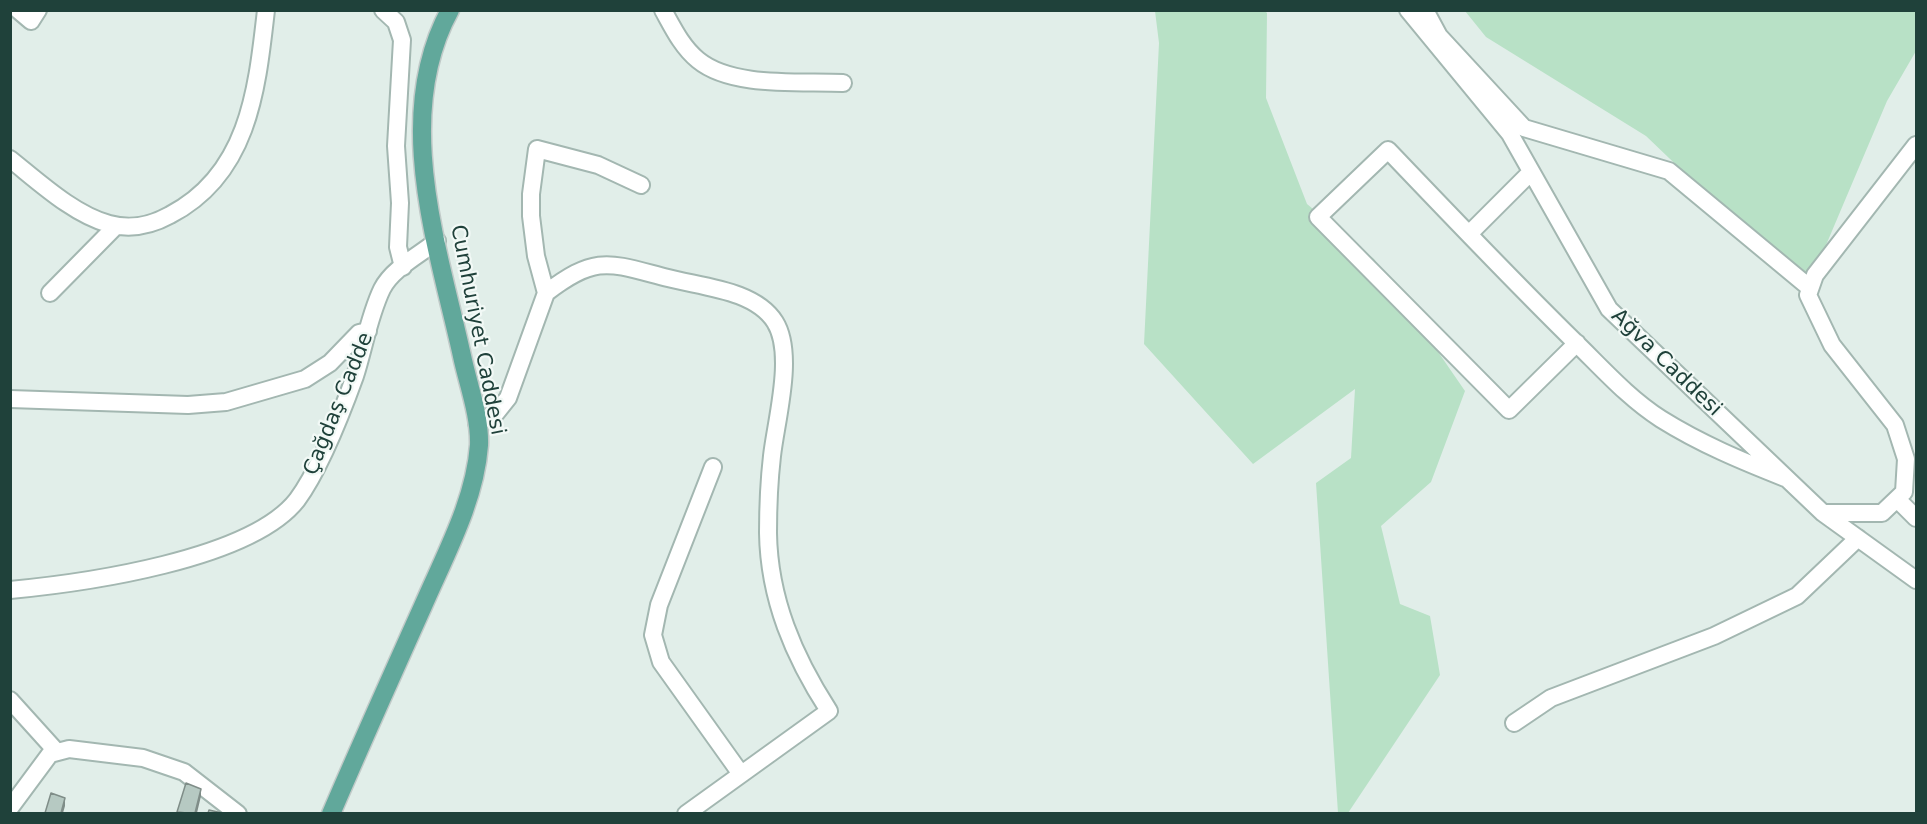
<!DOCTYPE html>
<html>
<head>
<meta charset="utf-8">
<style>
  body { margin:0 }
  #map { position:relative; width:1927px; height:824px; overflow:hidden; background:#e1eee9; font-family:"DejaVu Sans",sans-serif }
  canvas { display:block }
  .frame { position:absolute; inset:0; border:12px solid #1f413a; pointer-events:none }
</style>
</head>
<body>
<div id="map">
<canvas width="1927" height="824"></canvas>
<div class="frame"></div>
</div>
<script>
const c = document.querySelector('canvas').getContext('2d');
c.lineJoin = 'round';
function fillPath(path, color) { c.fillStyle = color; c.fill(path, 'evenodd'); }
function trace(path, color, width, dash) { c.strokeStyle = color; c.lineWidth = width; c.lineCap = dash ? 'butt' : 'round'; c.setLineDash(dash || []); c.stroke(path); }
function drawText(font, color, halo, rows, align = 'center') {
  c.font = font + ' "DejaVu Sans",sans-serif'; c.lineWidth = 4.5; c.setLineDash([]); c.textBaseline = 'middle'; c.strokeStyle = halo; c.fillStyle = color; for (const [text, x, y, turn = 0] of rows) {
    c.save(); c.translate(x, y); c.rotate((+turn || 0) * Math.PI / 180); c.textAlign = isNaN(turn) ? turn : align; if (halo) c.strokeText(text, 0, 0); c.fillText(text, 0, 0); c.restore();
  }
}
const green = new Path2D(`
  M 1155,11 L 1265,11 L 1267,13 L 1266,98 L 1307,204 L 1374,259 L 1465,391 L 1431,482 L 1381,526 L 1400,604 L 1430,616 L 1440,675 L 1348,813 L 1338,813 L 1316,483 L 1351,458 L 1355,389 L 1253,464 L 1144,344 L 1159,43 Z
  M 1465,11 L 1916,11 L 1916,51 L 1887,101 L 1807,290 L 1646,136 L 1486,37 Z`);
const minor = new Path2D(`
  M 18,10 L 31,21 L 38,10
  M 383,10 L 396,22 L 402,40 L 396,146 L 400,203 L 398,247 L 403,267
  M 663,10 C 673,28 682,47 698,60 C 732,88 800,81 843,83
  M 1408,10 L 1510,134 L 1609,309 L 1823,513 L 1916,580
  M 1425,10 L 1439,36 L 1524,128 L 1669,171 L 1810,288
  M 10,159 C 39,182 73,214 109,224 C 131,230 150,226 170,215 C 249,174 257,89 266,10
  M 1469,234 L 1531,172
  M 50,293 L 116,226
  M 546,293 C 597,254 609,263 668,278 C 702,287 755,290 775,322 C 795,354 776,420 772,456 C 769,482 768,508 768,533 C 769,599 794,657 829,711 L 686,814
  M 1577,343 L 1509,410 L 1318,217 L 1388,150 C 1449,214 1510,278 1573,340 C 1601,367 1628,398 1661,419 C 1701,444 1742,461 1785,478
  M 10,399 L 188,405 L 226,402 L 305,379 L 330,363 L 359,333 L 368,331
  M 477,423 L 496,413 L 508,398 L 546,293 L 536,256 L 531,216 L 531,194 L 537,149 L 598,165 L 641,185
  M 713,467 L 659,605 L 653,635 L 661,662 L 741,774
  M 1897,499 L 1916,518
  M 1823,513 L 1882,513 L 1904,492 L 1906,459 L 1895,425 L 1832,345 L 1808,295 L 1815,275 L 1916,145
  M 10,590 C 84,583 250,560 297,500 C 319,470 342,412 355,376 C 364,348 369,316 382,289 C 392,269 419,255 437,241
  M 10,700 L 57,752
  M 1514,723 L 1551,698 L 1714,636 L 1797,596 L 1858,538
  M 10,808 L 50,754 L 69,749 L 143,758 L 184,772 L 238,814`);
const major = new Path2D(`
  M 331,814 C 361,744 392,675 423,606 C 445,555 475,501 479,445 C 480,416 468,384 462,356 C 438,247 392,116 450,10`);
const shadedWall = new Path2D(`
  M 201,789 L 201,796 L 197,813 L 195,813 Z
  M 65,798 L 65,806 L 63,813 L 61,813 Z`);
const building = new Path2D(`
  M 186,783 L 201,789 L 195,813 L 187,813 L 177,812 Z
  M 51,793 L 65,798 L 61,813 L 45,813 Z
  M 209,810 L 222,813 L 208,813 Z`);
const streetNames = [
  ["Cumhuriyet Caddesi",477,330,79],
  ["Ağva Caddesi",1666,363,44],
  ["Çağdaş Cadde",339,404,-68]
];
fillPath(green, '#b8e1c6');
trace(minor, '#a3b7b1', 20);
trace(major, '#c0cac8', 21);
trace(minor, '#fff', 16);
trace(major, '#61a89b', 18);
fillPath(shadedWall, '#7f8d88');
fillPath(building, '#b6c9c2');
trace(building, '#7f8d88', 1.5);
drawText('21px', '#1f413a', '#f2f9f6', streetNames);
</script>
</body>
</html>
